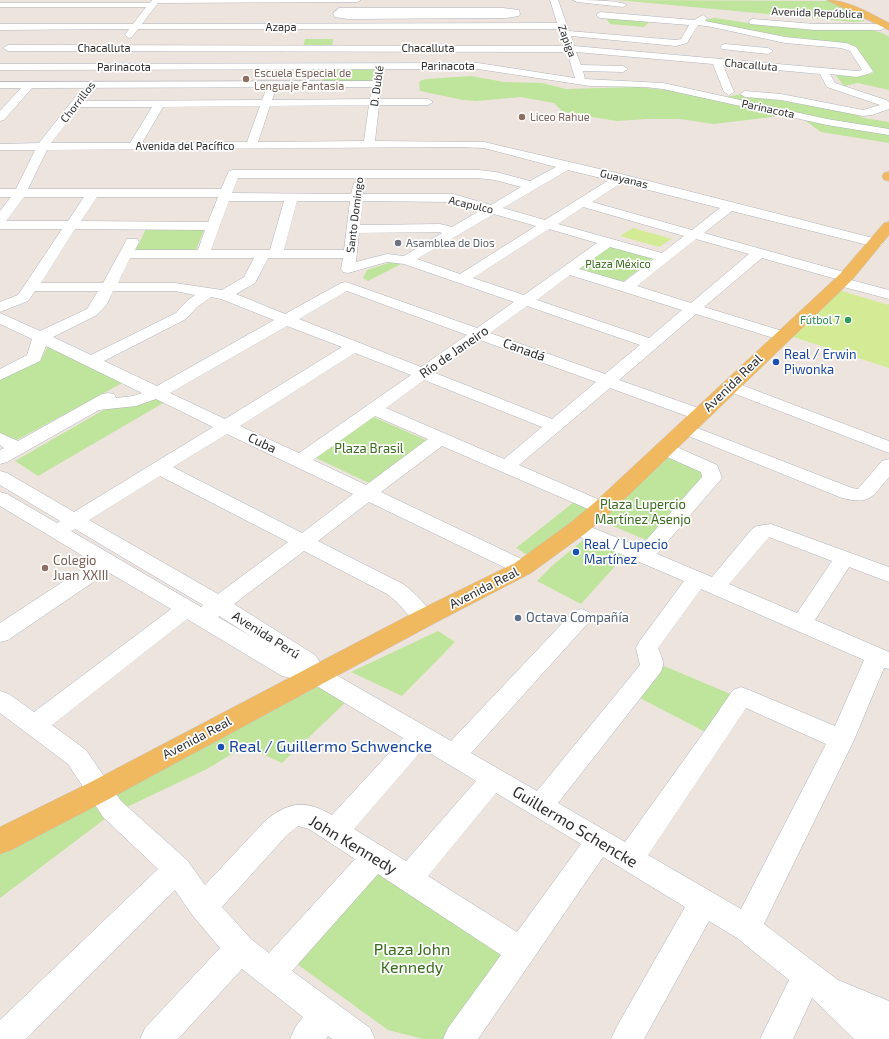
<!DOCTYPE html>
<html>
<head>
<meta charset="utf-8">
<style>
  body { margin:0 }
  canvas { display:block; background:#ede4de }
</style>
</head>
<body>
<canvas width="889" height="1039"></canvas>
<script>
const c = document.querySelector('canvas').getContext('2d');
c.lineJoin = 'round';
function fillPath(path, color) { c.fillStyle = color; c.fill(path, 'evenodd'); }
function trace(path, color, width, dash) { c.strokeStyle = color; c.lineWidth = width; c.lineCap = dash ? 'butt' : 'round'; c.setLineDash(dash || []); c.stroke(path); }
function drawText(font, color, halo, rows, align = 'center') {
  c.font = font + ' "Exo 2",sans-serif'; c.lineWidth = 3.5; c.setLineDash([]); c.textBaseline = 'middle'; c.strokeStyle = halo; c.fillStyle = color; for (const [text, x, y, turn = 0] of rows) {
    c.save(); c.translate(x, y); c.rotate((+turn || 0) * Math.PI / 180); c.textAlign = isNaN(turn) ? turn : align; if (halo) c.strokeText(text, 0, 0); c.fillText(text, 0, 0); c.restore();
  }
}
const green = new Path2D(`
  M 617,0 L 830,1 L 855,11 L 865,21 L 854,22 Z
  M 605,17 L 650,21 L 644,27 L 610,24 Z
  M 715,18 C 738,21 762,26 786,27 C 811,29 871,23 889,37 L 889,90 L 858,83 L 844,86 L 834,73 L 862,76 L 873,73 L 856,49 L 698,21 Z
  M 305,39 L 333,39 L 332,47 L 303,47 Z
  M 375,67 L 372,83 L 322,83 L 325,68 Z
  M 471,76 L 504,82 L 542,83 L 566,89 L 637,87 L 666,90 L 711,99 L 743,94 L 851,113 L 864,118 L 889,122 L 889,143 L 821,132 L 803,119 L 780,116 L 714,124 L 680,119 L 647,119 L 617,121 L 573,114 L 562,111 L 554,103 L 521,97 L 476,101 L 463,100 L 420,91 L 419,84 L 420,81 L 426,79 Z
  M 147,227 L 205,227 L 196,250 L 136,250 Z
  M 609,245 L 653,258 L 623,282 L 578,268 Z
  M 395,261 L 403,263 L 368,281 L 363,278 L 367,270 Z
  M 48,346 L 126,381 L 15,441 L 0,433 L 0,380 L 41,360 Z
  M 155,397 L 165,402 L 38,476 L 15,461 L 107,408 Z
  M 371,416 L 426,440 L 369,483 L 312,456 Z
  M 666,456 L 708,473 L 651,542 L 601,521 Z
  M 574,502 L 592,511 L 531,557 L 516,548 Z
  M 588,536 L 627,553 L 581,604 L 537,581 L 553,565 Z
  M 438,631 L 455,642 L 402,696 L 351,672 Z
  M 659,664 L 745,700 L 717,738 L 636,696 Z
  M 321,685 L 348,700 L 282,763 L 245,746 L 207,769 L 110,815 L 0,898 L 0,853 Z
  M 382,857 L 515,939 L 448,1039 L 423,1039 L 388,1030 L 290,959 Z`);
const pitch = new Path2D(`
  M 633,228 L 672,239 L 659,247 L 620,236 Z
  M 838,290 L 889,305 L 889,368 L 790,336 Z`);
const minor = new Path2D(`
  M 152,0 L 361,0 L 357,2 L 158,3 L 142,24 L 557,23 L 550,0 L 558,0 L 569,31 L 676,40 L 681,39 L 689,25 L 600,18 L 596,15 L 600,12 L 694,20 L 703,15 L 707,18 L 705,21 L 785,37 L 846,43 L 856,47 L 873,71 L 871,73 L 857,77 L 830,74 L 835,83 L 886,100 L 889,102 L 889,109 L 872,115 L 863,116 L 781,100 L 745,97 L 740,94 L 745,91 L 781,94 L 863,110 L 880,105 L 827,87 L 820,74 L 723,65 L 734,92 L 729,95 L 724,92 L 713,64 L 576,52 L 581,65 L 623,66 L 628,69 L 623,72 L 583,71 L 585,79 L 663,83 L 827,119 L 889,129 L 889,135 L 827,125 L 663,89 L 645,87 L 590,86 L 478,69 L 0,70 L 0,64 L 478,63 L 575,78 L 567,52 L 8,51 L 3,48 L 8,45 L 565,46 L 559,29 L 138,29 L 132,37 L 129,38 L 125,35 L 129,29 L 0,30 L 0,24 L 133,24 L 146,7 L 0,7 L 0,3 L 150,3 ZM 698,25 L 712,27 L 785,43 L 841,48 L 850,51 L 862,70 L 857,71 L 574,46 L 571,36 L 676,46 L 687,43 Z
  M 573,0 C 585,0 619,0 627,5 L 623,7 L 577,2 Z
  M 339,8 L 503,8 L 519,10 L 520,14 L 519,16 L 506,18 L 347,19 L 335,17 L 333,13 Z
  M 753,19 L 815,24 L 881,24 L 885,27 L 881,30 L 815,30 L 750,24 L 749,22 L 750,20 Z
  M 725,44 L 768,48 L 773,51 L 768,54 L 722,49 L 720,47 L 722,45 Z
  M 377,81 L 382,84 L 379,87 L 381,89 L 380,99 L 428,99 L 433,102 L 428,105 L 379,105 L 375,141 L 484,142 L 621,174 L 881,240 L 883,243 L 881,246 L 876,247 L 732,211 L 704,233 L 851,274 L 853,277 L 851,280 L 889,290 L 889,299 L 836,285 L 834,282 L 836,279 L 762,258 L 704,307 L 789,333 L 791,336 L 789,339 L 783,341 L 777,339 L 696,314 L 619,380 L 707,411 L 710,415 L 707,419 L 701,420 L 695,419 L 610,388 L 519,465 L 609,504 L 612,508 L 609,512 L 602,514 L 595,512 L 442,446 L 381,492 L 530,563 L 534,568 L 530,573 L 523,575 L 516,573 L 369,502 L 318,541 L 403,584 C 415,593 427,605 435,618 L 432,624 L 424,626 L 416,624 L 397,602 L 387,594 L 304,551 L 234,604 L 315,655 L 324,668 L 451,741 L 573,612 L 581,609 L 589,612 L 592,617 L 589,622 L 471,753 L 537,791 L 640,665 L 636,648 L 639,642 L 684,581 L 571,533 L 568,528 L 571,523 L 578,522 L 640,547 L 702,477 L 701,472 L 658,453 L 656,449 L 658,445 L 665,443 L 672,445 L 717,465 L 722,478 L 657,554 L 712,577 L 752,529 L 757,526 L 771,524 L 889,567 L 889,582 L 849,567 L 815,620 L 889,652 L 889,669 L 884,668 L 854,740 L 764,924 L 838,980 L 889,1001 L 889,1039 L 854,1039 L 812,998 L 793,1039 L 760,1039 L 789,980 L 737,938 L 709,921 L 644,1039 L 611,1039 L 616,1028 L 685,907 L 603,857 L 478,1039 L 443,1039 L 448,1028 L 501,955 L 378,874 L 292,971 L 370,1028 L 375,1039 L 332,1039 L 328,1036 L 326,1039 L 290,1039 L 295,1028 L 303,1017 L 242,969 L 178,1039 L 140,1039 L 145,1028 L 220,948 L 193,916 L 175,890 L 26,1039 L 0,1039 L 0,1020 L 158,869 L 103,817 L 68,764 L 0,713 L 0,691 L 9,694 L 34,712 L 171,609 L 108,572 L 8,640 L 0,642 L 0,623 L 93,562 L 0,506 L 0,492 L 7,494 L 57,523 L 60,521 L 0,485 L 0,471 L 7,473 L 74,512 L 213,427 L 156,399 L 136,406 L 99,410 L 7,462 L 0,464 L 0,450 L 4,448 L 0,445 L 0,433 L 18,441 L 102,394 L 108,393 L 114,394 L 116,398 L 133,396 L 142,393 L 46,346 L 40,361 L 0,380 L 0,369 L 27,355 L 32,339 L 0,324 L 0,313 L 40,331 L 87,309 L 98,291 L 35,291 L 28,301 L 0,312 L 0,302 L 18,295 L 62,229 L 0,229 L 0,211 L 11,197 L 0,197 L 0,189 L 16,189 L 35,150 L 0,150 L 0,144 L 39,143 L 80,91 L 84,90 L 89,93 L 83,101 L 262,100 L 266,90 L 270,89 L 275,92 L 272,100 L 370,99 L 372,87 L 32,88 L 4,120 L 0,121 L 0,111 L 21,88 L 0,88 L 0,82 ZM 369,105 L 364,141 L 258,142 L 270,106 ZM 260,106 L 247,142 L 142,143 L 163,107 ZM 79,107 L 152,107 L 130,143 L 51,143 ZM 455,147 L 484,148 L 556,167 L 530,181 L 496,172 L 478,170 L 233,170 L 229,171 L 221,189 L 28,189 L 47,150 ZM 568,170 L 609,180 L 545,220 L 503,208 ZM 238,178 L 478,178 L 495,180 L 521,187 L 491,205 L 453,194 L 363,194 L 364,186 L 362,183 L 354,183 L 351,194 L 232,193 ZM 621,183 L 720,208 L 692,230 L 592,202 ZM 24,197 L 84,197 L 68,221 L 6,221 ZM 97,197 L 218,197 L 208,222 L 81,221 ZM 229,201 L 284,201 L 270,250 L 211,250 ZM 297,201 L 350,201 L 344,250 L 284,250 ZM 363,201 L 452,202 L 481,210 L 452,227 L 440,224 L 360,225 ZM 583,207 L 684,236 L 662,253 L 558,224 ZM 494,214 L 536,226 L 460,274 L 417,259 ZM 75,229 L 205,230 L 198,250 L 135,250 L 139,242 L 137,239 L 127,239 L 103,283 L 41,283 ZM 549,229 L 597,243 L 524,295 L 473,278 ZM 439,232 L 442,233 L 404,256 L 387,254 L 356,262 L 359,233 ZM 696,239 L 749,254 L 691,303 L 637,286 ZM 610,247 L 654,259 L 624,282 L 579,269 ZM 130,258 L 254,258 L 244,277 L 222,290 L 175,283 L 118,283 ZM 268,258 L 343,258 L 341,269 L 343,272 L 348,273 L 387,262 L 404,264 L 514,302 L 477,328 L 346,282 L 341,283 L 285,314 L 236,294 L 255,283 ZM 570,275 L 682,310 L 649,338 L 537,300 ZM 113,291 L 175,291 L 195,295 L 187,301 L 176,313 L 91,355 L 53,337 L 97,315 L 107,304 ZM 347,291 L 467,335 L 421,367 L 299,319 ZM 211,297 L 221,299 L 274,320 L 157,386 L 104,361 L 186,319 L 197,307 ZM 527,306 L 640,345 L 605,374 L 490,333 ZM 287,326 L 342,347 L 225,419 L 170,393 ZM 480,340 L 596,382 L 552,419 L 435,373 ZM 355,353 L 411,375 L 299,453 L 240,426 ZM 424,380 L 542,427 L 504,459 L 386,408 ZM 375,416 L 428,439 L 366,485 L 313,460 ZM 227,434 L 353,494 L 302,533 L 173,467 ZM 160,476 L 288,542 L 218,594 L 89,520 ZM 75,529 L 203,605 L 201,607 L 71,531 ZM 769,537 L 832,561 L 797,613 L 729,584 ZM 701,589 L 864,660 L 835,726 L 749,690 L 741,687 L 733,690 L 704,732 L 625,842 L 558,803 L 660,673 C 666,664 662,658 658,648 ZM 219,616 L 254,638 L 218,617 ZM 187,619 L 282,676 L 310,682 L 403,738 L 332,815 C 306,800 290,801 266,820 L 205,885 L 187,860 L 121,801 L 86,750 L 52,725 ZM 746,708 L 826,744 L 741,909 L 648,855 ZM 423,749 L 476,781 L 406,861 L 354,829 ZM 496,793 L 581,844 L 517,932 L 428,876 ZM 298,826 L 309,829 L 355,859 L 269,953 L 251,939 L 222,907 L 286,836 Z
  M 731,381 L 889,441 L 889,453 L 725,390 L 723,386 L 725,382 Z
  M 687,424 L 852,488 L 858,489 L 882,461 L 889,459 L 889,477 C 872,497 871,505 842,498 L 681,433 L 678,429 L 681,425 Z`);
const major = new Path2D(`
  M 827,0 C 848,0 870,13 889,23 L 889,30 Z
  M 889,172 L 889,181 L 884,180 L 882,176 L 884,173 Z
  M 889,222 L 889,235 L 852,280 L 610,513 L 586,533 L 531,573 L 433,624 L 109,799 L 11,850 L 0,854 L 0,827 L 89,783 L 415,612 L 515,563 L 570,523 L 594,503 L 840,274 L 884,223 Z`);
const markers = [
  [246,79,4,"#8d6e63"],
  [522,117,4,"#8d6e63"],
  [398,243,4,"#6b7280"],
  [848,320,4,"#2e9e5b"],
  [776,362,4,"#1a4fb4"],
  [576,552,4,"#1a4fb4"],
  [45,568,4,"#8d6e63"],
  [518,618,4,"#5c6f8a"],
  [221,747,4,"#1a4fb4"]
];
const farStreetnames = [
  ["Avenida República",817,13,2],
  ["Azapa",281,27],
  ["Zapiga",567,41,70],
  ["Chacalluta",104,48],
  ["Chacalluta",428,48],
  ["Chacalluta",751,65,5],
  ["Parinacota",448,66],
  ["Parinacota",124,67],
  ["D. Dublé",377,86,-82],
  ["Chorrillos",78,102,-52],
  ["Parinacota",768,109,12],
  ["Avenida del Pacífico",185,146],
  ["Guayanas",624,179,14],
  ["Acapulco",471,205,13],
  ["Santo Domingo",355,215,-83]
];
const farEducationnames = [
  ["Escuela Especial de",254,73],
  ["Lenguaje Fantasia",254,86],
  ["Liceo Rahue",530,117]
];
const farWorshipnames = [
  ["Asamblea de Dios",406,243]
];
const farParknames = [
  ["Plaza México",618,264]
];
const farLeisurenames = [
  ["Fútbol 7",840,320]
];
const streetNames = [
  ["Canadá",524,350,20],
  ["Río de Janeiro",454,352,-35],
  ["Avenida Real",733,383,-44],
  ["Cuba",262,443,26],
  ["Avenida Real",484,588,-27],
  ["Avenida Perú",266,635,32],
  ["Avenida Real",197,738,-28]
];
const transitNames = [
  ["Real / Erwin",784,355],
  ["Piwonka",784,370],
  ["Real / Lupecio",584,545],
  ["Martínez",584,560]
];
const parkNames = [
  ["Plaza Brasil",369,449],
  ["Plaza Lupercio",643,505],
  ["Martínez Asenjo",643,520]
];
const educationNames = [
  ["Colegio",53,561],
  ["Juan XXIII",53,576]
];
const serviceNames = [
  ["Octava Compañía",526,618]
];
const nearTransitnames = [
  ["Real / Guillermo Schwencke",229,747]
];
const nearStreetnames = [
  ["Guillermo Schencke",575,827,31],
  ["John Kennedy",353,845,31]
];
const nearParknames = [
  ["Plaza John",412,950],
  ["Kennedy",412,968]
];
fillPath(green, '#bfe49b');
fillPath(pitch, '#d4eb96');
trace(minor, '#aeb3bc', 1);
trace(major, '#c4c4c4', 1);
fillPath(minor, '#fff');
fillPath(major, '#f1b95f');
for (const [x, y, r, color] of markers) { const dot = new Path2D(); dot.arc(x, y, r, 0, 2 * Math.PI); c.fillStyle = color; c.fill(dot); trace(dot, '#fff', 1.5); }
drawText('11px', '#2c2c2c', '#fff', farStreetnames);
drawText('11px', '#785e54', '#fff', farEducationnames, 'left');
drawText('11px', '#5b616d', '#fff', farWorshipnames, 'left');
drawText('11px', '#376a1a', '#fff', farParknames);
drawText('11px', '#27864d', '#fff', farLeisurenames, 'right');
drawText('13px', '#2c2c2c', '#fff', streetNames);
drawText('13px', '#164399', '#fff', transitNames, 'left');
drawText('13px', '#376a1a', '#fff', parkNames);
drawText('13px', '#785e54', '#fff', educationNames, 'left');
drawText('13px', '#4e5e75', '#fff', serviceNames, 'left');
drawText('16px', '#164399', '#fff', nearTransitnames, 'left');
drawText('16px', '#2c2c2c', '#fff', nearStreetnames);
drawText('16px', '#376a1a', '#fff', nearParknames);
</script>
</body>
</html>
